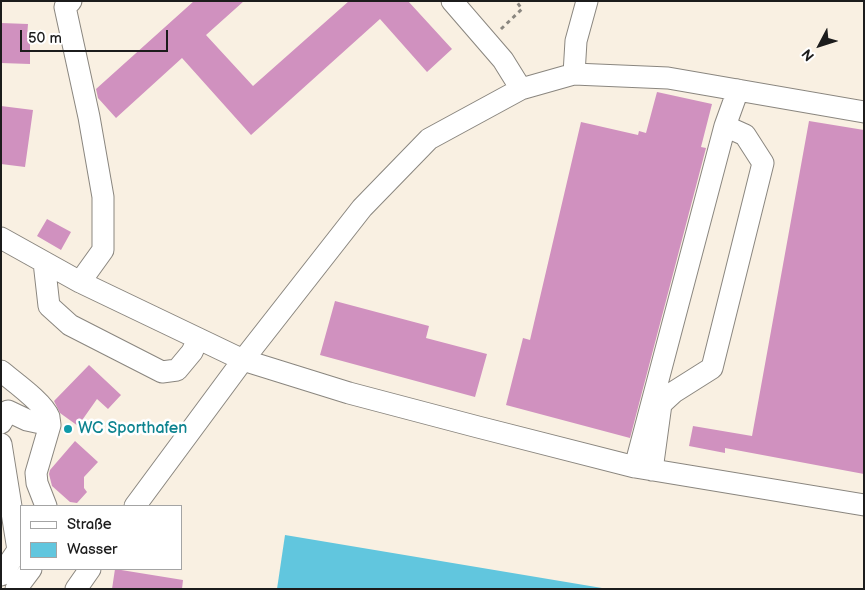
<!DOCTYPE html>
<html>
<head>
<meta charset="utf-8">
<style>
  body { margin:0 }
  #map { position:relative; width:865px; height:590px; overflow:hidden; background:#f9f0e2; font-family:"Balsamiq Sans",sans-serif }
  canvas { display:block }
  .frame { position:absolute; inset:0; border:2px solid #1c1c1c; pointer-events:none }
  .legend { position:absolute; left:20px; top:505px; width:162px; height:65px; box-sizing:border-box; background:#fff; border:1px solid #a4a4a4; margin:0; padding:6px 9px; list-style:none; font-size:15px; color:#1c1c1c }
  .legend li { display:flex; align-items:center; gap:10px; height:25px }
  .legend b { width:25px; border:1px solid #a4a4a4 }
  .north { position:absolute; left:795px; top:20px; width:50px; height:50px; -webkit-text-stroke:4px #fff; paint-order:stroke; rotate:230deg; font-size:14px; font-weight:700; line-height:20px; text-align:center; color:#1c1c1c }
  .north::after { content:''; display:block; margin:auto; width:18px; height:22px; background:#1c1c1c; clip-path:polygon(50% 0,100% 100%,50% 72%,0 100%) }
  .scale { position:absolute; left:20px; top:30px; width:148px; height:22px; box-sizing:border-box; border:2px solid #1c1c1c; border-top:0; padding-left:6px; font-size:15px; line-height:18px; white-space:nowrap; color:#1c1c1c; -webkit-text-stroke:4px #fff; paint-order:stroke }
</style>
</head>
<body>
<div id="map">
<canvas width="865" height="590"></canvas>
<div class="frame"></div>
<ul class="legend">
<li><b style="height:6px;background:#fff"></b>Straße</li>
<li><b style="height:14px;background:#61c6de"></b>Wasser</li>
</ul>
<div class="north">N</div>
<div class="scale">50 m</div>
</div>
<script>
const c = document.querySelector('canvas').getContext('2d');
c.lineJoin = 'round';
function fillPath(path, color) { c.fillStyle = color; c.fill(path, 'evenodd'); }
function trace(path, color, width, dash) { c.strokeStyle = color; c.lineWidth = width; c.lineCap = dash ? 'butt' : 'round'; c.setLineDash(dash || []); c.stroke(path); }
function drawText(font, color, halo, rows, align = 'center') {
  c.font = font + ' "Balsamiq Sans",sans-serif'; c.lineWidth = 5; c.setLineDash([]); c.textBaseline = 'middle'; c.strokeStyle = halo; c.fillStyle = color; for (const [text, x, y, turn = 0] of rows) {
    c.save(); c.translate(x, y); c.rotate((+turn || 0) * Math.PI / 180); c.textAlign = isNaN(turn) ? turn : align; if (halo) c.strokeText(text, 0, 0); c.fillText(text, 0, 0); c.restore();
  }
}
const water = new Path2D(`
  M 285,535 L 608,589 L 277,589 Z`);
const building = new Path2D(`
  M 194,1 L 244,1 L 206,35 L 253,86 L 349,1 L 408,1 L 452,49 L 427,72 L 380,19 L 251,135 L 182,58 L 116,118 L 98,98 L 96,89 Z
  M 1,23 L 28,24 L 27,37 L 30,37 L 30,64 L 1,63 Z
  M 657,92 L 712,104 L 701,147 L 706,148 L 630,438 L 506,405 L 523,338 L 530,340 L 581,122 L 638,135 L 639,131 L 646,133 Z
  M 1,106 L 33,110 L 25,167 L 1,164 Z
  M 809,121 L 864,130 L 864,474 L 725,448 L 725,453 L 689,446 L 693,426 L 752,436 Z
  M 47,219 L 71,232 L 61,250 L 37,236 Z
  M 335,301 L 429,326 L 426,338 L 487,354 L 475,397 L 320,355 Z
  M 89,365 L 121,395 L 108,409 L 97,399 L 78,426 L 60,413 L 54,401 Z
  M 75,441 L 98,462 L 84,477 L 84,488 L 87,492 L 77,503 L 70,502 L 52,486 L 49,474 L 50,470 Z
  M 115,569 L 183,580 L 182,589 L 112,589 Z`);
const path = new Path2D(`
  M 501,29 L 522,9 L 516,1`);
const minor = new Path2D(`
  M 71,1 L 65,7 L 89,117 L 103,197 L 103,250 L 80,282
  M 452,1 L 503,60 L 521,89
  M 574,74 L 576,41 L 587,1
  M 725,126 L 738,90
  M 1,238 L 80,282 L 243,360 L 349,393 L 478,427 L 635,467 L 864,505
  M 44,262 L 49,306 L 70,325 L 162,372 L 177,370 L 192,352 L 198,339
  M 1,371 C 14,382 43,402 49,417 C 49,418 50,424 50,425 L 36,473 L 37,483 L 46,506
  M 1,423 L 8,411 L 27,420 L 50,425
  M 1,444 L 18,550 L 1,575
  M 635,467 L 725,126 L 745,135 L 763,163 L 712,368 L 674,392 L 661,404 L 652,470
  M 135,506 L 243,360 L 362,208 L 429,139 L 521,89 L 574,74 L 668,78 L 864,112
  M 16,589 L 31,569
  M 76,589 L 90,569`);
const markers = [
  [68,429,5,"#0f9aa8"]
];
const cultureNames = [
  ["WC Sporthafen",78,429]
];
fillPath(water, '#61c6de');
fillPath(building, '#d091bf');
trace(minor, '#8a867f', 23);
trace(path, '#8a867f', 3, [4, 4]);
trace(minor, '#fff', 21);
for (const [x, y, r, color] of markers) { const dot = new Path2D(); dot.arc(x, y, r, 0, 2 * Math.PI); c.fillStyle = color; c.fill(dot); trace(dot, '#fff', 2); }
drawText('16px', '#0d838f', '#fff', cultureNames, 'left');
</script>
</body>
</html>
